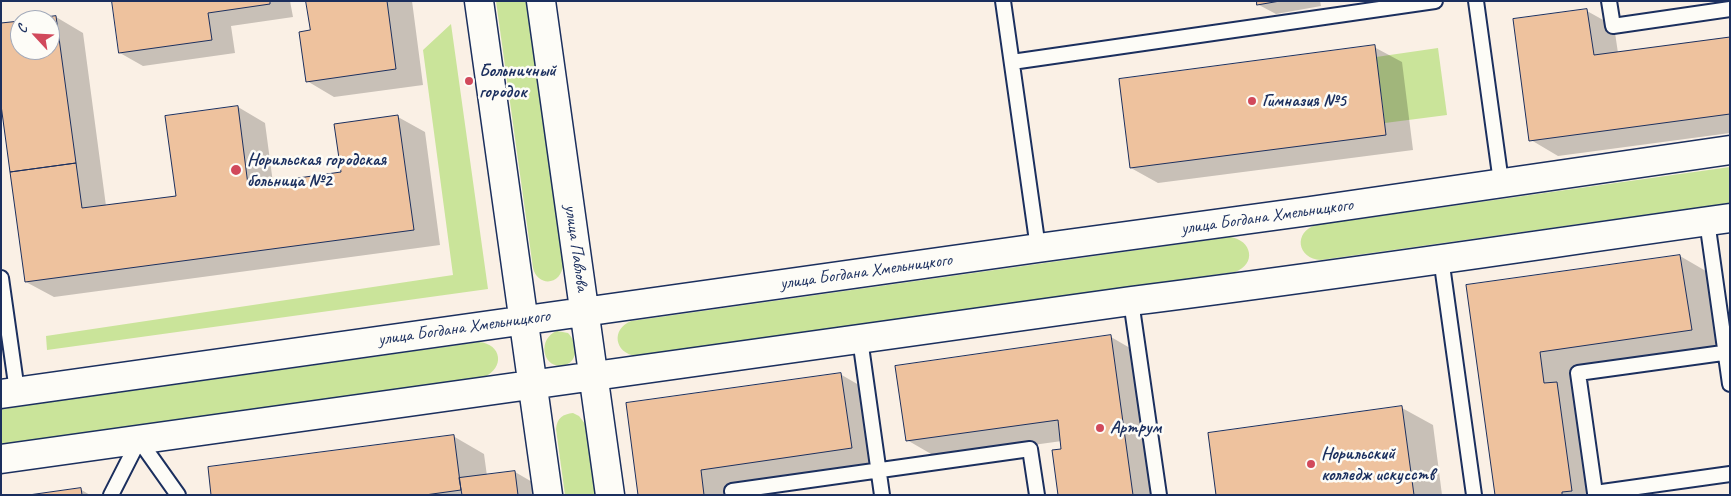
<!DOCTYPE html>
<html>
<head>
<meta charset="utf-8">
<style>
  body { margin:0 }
  #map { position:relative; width:1731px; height:496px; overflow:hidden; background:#faf0e5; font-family:Caveat,sans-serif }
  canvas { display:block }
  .frame { position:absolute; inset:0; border:2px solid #1b2f5e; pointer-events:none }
  .north { position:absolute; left:10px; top:10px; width:50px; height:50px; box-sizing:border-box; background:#fdfcf7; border:1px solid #a3aaba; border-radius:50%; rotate:295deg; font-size:14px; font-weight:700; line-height:20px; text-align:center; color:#1b2f5e }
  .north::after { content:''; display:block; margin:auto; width:18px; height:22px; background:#d1495b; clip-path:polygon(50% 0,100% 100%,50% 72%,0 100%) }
</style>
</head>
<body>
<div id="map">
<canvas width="1731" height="496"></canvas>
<div class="frame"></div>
<div class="north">С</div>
</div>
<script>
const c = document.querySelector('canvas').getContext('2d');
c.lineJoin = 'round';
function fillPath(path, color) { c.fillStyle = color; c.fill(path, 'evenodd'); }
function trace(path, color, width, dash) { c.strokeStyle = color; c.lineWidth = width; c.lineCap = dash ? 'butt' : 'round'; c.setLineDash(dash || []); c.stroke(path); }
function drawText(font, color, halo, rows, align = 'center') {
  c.font = font + ' Caveat,sans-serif'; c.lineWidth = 5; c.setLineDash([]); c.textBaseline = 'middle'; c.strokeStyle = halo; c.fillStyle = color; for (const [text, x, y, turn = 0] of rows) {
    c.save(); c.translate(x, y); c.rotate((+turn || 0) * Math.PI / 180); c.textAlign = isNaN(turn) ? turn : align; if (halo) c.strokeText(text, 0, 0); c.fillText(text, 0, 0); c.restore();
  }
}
const green = new Path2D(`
  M 496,1 L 527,1 L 563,263 C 563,285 538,288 533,268 Z
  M 451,24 L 488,289 L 47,350 L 46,336 L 453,275 L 423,50 Z
  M 1438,48 L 1447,115 L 1385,123 L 1376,57 Z
  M 1730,167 L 1730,203 L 1321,260 C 1297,259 1293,232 1316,225 Z
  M 1230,237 C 1252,240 1257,264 1235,272 L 636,356 C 614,353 611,329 631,321 Z
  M 557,331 L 568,333 C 573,338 576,346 575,354 C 574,359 570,364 565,365 C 543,371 536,339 557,331 Z
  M 479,342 C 502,344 505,368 484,377 L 1,445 L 1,409 Z
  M 573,413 L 579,416 L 586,425 L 596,495 L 565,495 L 556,429 C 557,418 563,414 573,413 Z`);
const shadow = new Path2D(`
  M 113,1 L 290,1 L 293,17 L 231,26 L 235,53 L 143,66 L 120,53 Z
  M 308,1 L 412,1 L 423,85 L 334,97 L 307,81 L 312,31 Z
  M 1258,1 L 1320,1 L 1321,6 L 1276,14 L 1259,5 Z
  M 1587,11 L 1614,26 L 1618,53 L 1730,38 L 1730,133 L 1558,156 L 1531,140 Z
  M 56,17 L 83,33 L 106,206 L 177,197 L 238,107 L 265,123 L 273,183 L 342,174 L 398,117 L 425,132 L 440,245 L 54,297 L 26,282 L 3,112 L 1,112 L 1,24 L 20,22 L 20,50 L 50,50 L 50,20 L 34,20 Z
  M 1374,47 L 1402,62 L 1413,150 L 1158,183 L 1131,168 Z
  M 1680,256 L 1711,274 L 1722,348 L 1570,369 L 1574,393 L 1588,401 L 1601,495 L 1496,495 L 1467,286 Z
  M 1111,337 L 1142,355 L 1161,495 L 1059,495 L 1063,450 L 1062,441 L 938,458 L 907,440 L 897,367 Z
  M 840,374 L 871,392 L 883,466 L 732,495 L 640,495 Z
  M 1402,408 L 1433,425 L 1442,495 L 1217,495 Z
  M 453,436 L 484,454 L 487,476 L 515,472 L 546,490 L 547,495 L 212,495 Z
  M 80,489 L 90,495 L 38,495 Z`);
const building = new Path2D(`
  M 112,1 L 270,1 L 270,4 L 208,13 L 212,40 L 119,53 Z
  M 306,1 L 387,1 L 396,69 L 306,82 L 299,32 L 310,30 Z
  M 1257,1 L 1280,1 L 1257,5 Z
  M 1587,9 L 1594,55 L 1730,37 L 1730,114 L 1529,141 L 1513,19 Z
  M 56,16 L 76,163 L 10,172 L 1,105 L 1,23 L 20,21 L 20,50 L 50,50 L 50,20 L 25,20 Z
  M 1375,45 L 1386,135 L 1130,168 L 1119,79 Z
  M 238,106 L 248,185 L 341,172 L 334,124 L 398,115 L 414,230 L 25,282 L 10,172 L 76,163 L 82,208 L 176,196 L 165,116 Z
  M 1680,255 L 1692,330 L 1540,352 L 1544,383 L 1557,382 L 1572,491 L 1562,492 L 1562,495 L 1495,495 L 1466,285 Z
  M 1111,335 L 1133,495 L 1058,495 L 1052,450 L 1061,449 L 1058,420 L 906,441 L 895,366 Z
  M 841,373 L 852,448 L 701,470 L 704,495 L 638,495 L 626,403 Z
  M 1402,406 L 1414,495 L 1216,495 L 1208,433 Z
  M 454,435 L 461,490 L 425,495 L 211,495 L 208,467 Z
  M 515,471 L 518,495 L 462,495 L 459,478 Z
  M 81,488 L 82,495 L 29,495 Z`);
const service = new Path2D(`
  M 1003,1 L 1038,248
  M 1476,1 L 1501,182
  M 1609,1 L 1613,26 L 1730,9
  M 1012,62 L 1435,1
  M 1707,221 L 1730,384
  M 1441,258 L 1474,495
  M 1,278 L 17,391
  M 1131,301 L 1159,495
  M 860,339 L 882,495
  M 1730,352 L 1578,373 L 1595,493 L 1730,474
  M 111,495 L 139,440 L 178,495
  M 733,495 L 732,491 L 1030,449 L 1037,495`);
const tertiary = new Path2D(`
  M 479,1 L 548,495
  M 541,1 L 610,495
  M 1,394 L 1038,248 L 1310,211 L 1730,150
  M 1,459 L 1131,301 C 1331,276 1530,246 1730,218`);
const markers = [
  [469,81,5,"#d1495b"],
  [1252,101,5,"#d1495b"],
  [236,170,6,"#d1495b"],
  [1100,428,5,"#d1495b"],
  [1311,464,5,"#d1495b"]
];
const poiNames = [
  ["Больничный",479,71],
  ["городок",479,92],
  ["Гимназия №5",1262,101],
  ["Норильская городская",247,160],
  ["больница №2",247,181],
  ["Артрум",1110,428],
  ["Норильский",1321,454],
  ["колледж искусств",1321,475]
];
const streetNames = [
  ["улица Богдана Хмельницкого",1267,217,-8],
  ["улица Павлова",576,248,82],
  ["улица Богдана Хмельницкого",866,272,-8],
  ["улица Богдана Хмельницкого",464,328,-8]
];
fillPath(green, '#cae49a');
fillPath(shadow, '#0003');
fillPath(building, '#eec29e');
trace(building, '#1b2f5e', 1);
trace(service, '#1b2f5e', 18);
trace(tertiary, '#1b2f5e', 31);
trace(service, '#fdfcf7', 14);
trace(tertiary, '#fdfcf7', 28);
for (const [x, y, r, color] of markers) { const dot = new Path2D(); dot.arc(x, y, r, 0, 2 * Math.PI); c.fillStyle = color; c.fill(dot); trace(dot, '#fdfcf7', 2); }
drawText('bold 18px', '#1b2f5e', '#fdfcf7', poiNames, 'left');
drawText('18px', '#1b2f5e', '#fdfcf7', streetNames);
</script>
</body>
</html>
